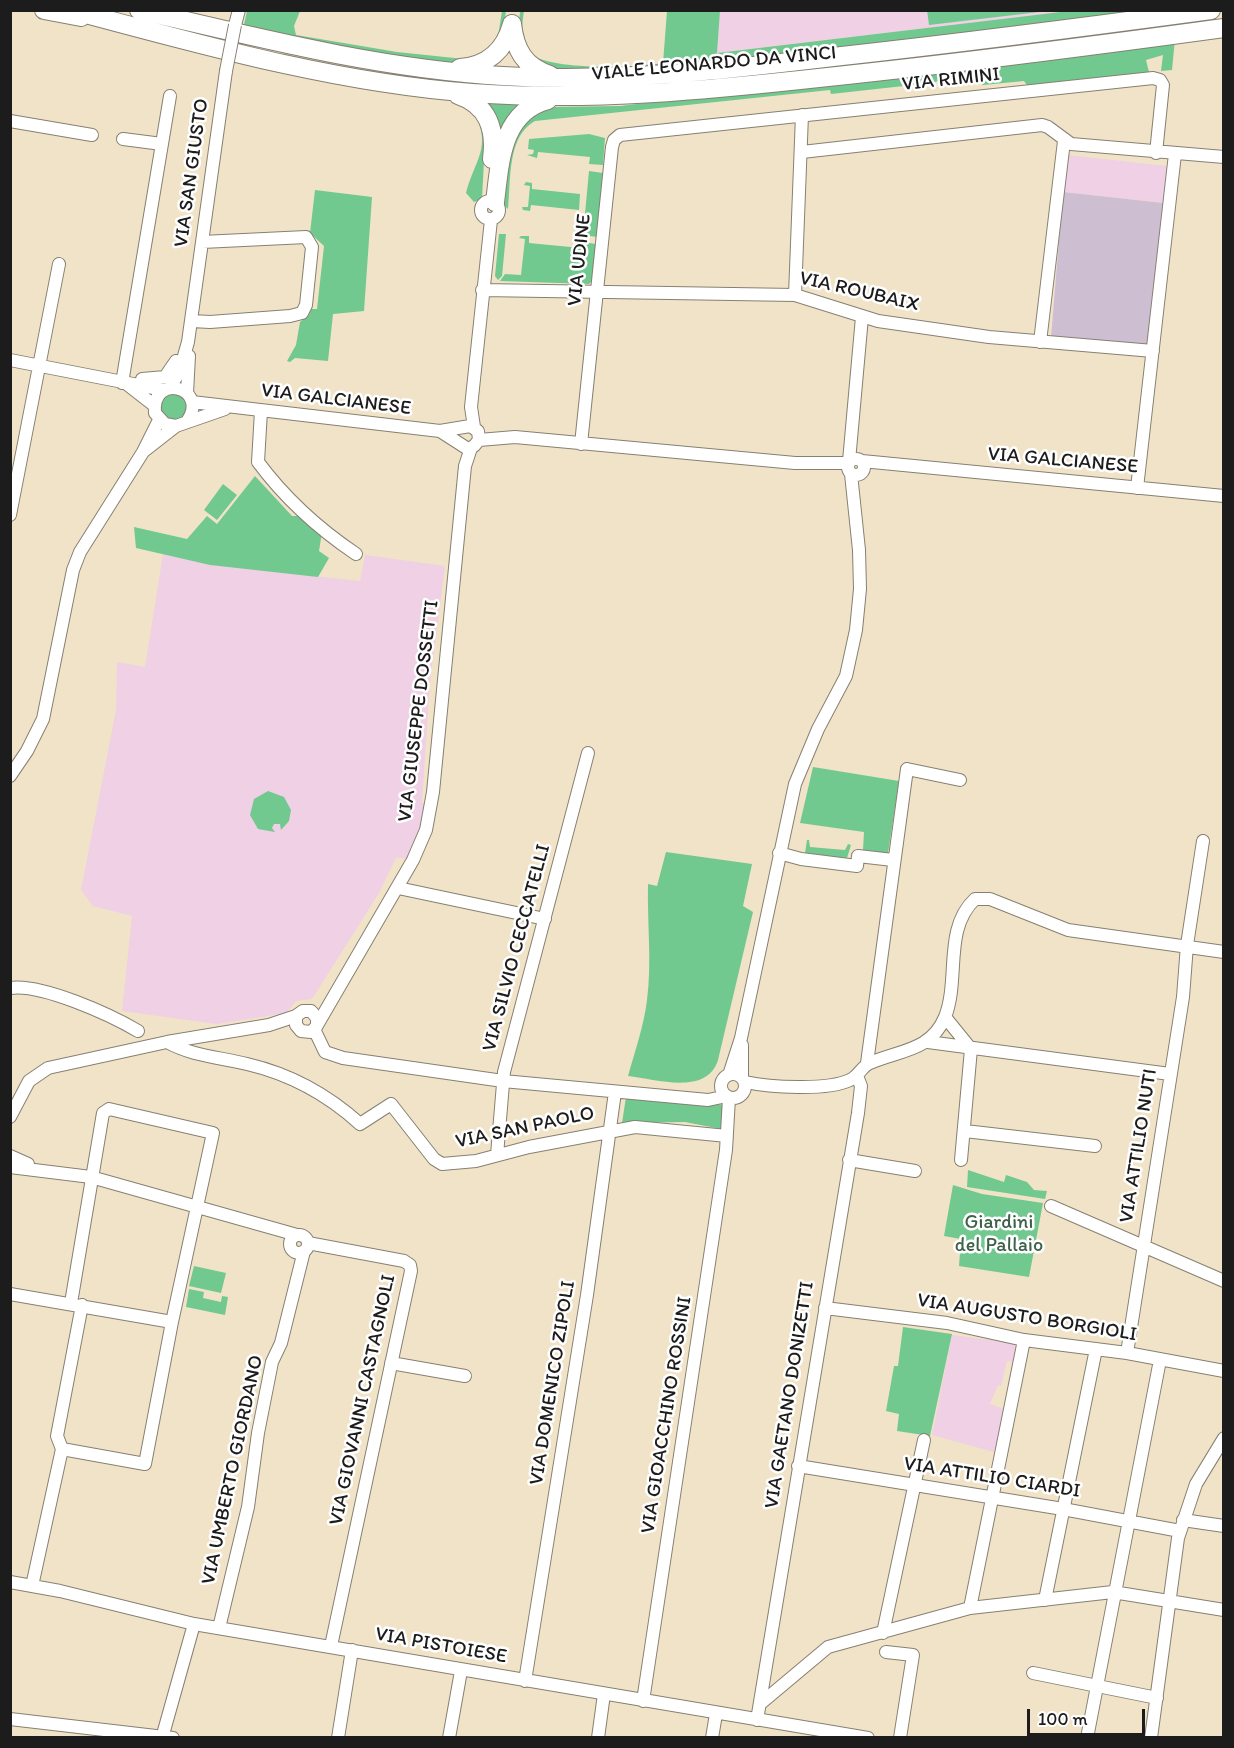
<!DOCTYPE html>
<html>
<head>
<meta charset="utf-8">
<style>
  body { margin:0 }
  #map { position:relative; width:1234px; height:1748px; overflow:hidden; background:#f1e3c7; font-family:Itim,sans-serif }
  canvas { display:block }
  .frame { position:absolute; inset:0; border:12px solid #1c1c1c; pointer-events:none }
  .scale { position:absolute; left:1027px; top:1709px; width:118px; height:27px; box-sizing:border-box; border:3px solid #1c1c1c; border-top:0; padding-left:8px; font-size:18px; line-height:21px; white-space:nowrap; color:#1c1c1c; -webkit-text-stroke:4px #fff; paint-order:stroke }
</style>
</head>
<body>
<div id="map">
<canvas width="1234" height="1748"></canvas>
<div class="frame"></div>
<div class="scale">100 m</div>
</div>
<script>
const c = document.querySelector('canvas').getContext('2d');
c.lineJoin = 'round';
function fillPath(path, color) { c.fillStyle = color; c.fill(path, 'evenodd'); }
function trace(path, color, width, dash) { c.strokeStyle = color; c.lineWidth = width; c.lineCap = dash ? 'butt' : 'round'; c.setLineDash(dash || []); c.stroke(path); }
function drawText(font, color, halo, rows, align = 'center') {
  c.font = font + ' Itim,sans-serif'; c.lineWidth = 5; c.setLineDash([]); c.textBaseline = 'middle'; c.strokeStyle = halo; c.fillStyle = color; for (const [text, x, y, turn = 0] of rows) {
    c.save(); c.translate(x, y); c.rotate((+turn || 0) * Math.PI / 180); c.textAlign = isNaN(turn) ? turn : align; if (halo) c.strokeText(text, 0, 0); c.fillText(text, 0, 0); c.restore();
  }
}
const built = new Path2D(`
  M 720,11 L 1069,11 L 717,53 Z
  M 1068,155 L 1167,166 L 1163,203 L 1063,192 Z
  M 163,554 L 210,565 L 360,581 L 365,555 L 445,566 L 430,683 L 422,802 L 425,805 L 417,839 L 407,858 L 396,858 L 379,893 L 312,999 L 296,1001 L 286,1013 L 217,1024 L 122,1011 L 132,916 L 93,906 L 81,890 L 116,710 L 117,662 L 145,667 Z
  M 952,1335 L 1015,1343 L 1015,1362 L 1007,1361 L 1001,1386 L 998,1385 L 990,1404 L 1004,1409 L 994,1452 L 932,1435 Z`);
const industrial = new Path2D(`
  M 1063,192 L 1163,203 L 1149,345 L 1051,337 Z`);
const green = new Path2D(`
  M 927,10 L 1048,10 L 1048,11 L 929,25 Z
  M 247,11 L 300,11 L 294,26 L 296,35 L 397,52 L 464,59 L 480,56 L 497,43 L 502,11 L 506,11 L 501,44 L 488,57 L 468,64 L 360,53 L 243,29 Z
  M 520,11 L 524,11 C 522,24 520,40 528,51 C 544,72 637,67 663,63 L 667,11 L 720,11 L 717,53 L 1069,11 L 1158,11 L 962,39 L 673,70 L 548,69 C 512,63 518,37 520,11 Z
  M 1175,39 L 1172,70 L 1161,71 L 1163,55 L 1146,60 L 1149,72 L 1027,85 L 1024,81 L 983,85 L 965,76 L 958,76 L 931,83 L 831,94 L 830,90 L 535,121 C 507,136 511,180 508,209 L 501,202 L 519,121 L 547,107 L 620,106 Z
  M 479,98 L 525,100 L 501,139 Z
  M 475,114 L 486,122 L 482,199 L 474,202 L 466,193 C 474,161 492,148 475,114 Z
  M 589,134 L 605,138 L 603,165 L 589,164 L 590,157 L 538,152 L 537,158 L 527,155 L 533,154 L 534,150 L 528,149 L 529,139 Z
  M 589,171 L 603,173 L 597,237 L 583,235 Z
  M 526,182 L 532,183 L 532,189 L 580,194 L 579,210 L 531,205 L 530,211 L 523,210 L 522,207 L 528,207 L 530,186 L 524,185 Z
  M 315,190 L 372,197 L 364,311 L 333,314 L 328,361 L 295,358 L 290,362 L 287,361 L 296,345 L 300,322 L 309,315 L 311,309 L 317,309 L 324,246 L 310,233 Z
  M 499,234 L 506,234 L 502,276 L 498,280 L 495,276 Z
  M 521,236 L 529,236 L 529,243 L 581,248 L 583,242 L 596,244 L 592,281 L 589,284 L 500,281 L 505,274 L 521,275 L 525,239 L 519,238 Z
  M160 407a14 14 0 1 1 28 0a14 14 0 1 1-28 0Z
  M 255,476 L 292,516 L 302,516 L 322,532 L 319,551 L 329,558 L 318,577 L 210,565 L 136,548 L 134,527 L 187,539 L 207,516 L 217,524 Z
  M 223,484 L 237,495 L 217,520 L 204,510 Z
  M 813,767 L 899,781 L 888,853 L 863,850 L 864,832 L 800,823 Z
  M 268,791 L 284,797 L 291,810 L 289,821 L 281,830 L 280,824 L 274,824 L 272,828 L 275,832 L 258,829 L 250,815 L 254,799 Z
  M 807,840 L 809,840 L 810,847 L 845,850 L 848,844 L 851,845 L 847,858 L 805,853 Z
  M 666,852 L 752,864 L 743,906 L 753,912 L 718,1060 C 707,1096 656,1079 628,1076 C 635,1051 644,1025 647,1000 C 652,961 647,923 648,884 L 657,886 Z
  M 626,1097 L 725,1105 L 721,1129 L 685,1122 L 622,1123 Z
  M 968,1170 L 1004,1182 L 1006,1175 L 1027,1182 L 1034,1190 L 1047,1191 L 1045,1199 L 967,1187 Z
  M 953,1185 L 982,1194 L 1043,1203 L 1029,1277 L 959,1266 L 961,1239 L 944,1236 Z
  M 194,1266 L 226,1273 L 221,1293 L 189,1286 Z
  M 189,1289 L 204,1292 L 203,1298 L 221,1302 L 222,1296 L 228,1297 L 225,1315 L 186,1307 Z
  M 903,1327 L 952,1334 L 930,1436 L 897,1431 L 899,1414 L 886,1411 L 894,1366 L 898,1366 Z`);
const minor = new Path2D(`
  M 235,25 L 239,10
  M 10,121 L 92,135
  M 123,139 L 162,144
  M 802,152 L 1042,125 L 1048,127 L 1071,144 L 1224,157
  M481 210a9 9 0 1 1 18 0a9 9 0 1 1-18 0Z
  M 482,290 L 795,295 L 878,321 L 989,337 L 1153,351
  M 795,295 L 802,115
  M 192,321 L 210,322 L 290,316 L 302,313 L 306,305 L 312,247 L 306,237 L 202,242
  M 1040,342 L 1064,141
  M 10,360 L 164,390
  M 142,379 L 165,377 L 176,361
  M 122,383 L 170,96
  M 128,385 L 155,406
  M 170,388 L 180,370 L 188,342 L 226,71
  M 187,393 L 189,356
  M 192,402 L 440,431 L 470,426 L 478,431 L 479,440
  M 261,411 L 258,462 C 284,497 319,529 356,554
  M 176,426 L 165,424 L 155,413 C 151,372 209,387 188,420
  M 474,427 L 471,407 L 491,220
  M 440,431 L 468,449 L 474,446 L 479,440 L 515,437 L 795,463 L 848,463
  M 581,444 L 612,147 L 614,140 L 620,135 L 1153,78 L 1160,80 L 1163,85 L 1156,153
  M 144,451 L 176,426 L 225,409
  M848 467a8 8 0 1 1 16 0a8 8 0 1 1-16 0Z
  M 849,461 L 862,317
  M 862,461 L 1224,496
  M 1137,488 L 1175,154
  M 10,515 L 59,264
  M 10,776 L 27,751 L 43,719 L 73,570 L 80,552 L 143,452 L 159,420
  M 779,853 L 801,859 L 857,866 L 858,856 L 893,860
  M 398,888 L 545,919
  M 10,988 C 41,983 111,1015 138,1031
  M 945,1017 L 971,1049 L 961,1160
  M 317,1025 L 317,1018 L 311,1011 L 303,1011 L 296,1016 L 296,1025 L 301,1031 L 311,1032 L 316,1027 L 413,860 L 426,830 L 433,792 L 465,466 L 471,448
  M 314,1029 L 325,1052 L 343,1058 L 503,1081 L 708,1100 L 727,1096
  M 167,1042 C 192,1056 219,1057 247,1064 C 290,1074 327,1094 360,1124 L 391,1104 L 434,1159 L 442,1164 L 476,1161 L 529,1147 L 635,1127 L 727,1136
  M 928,1042 L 1170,1074
  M 742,1045 L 742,1078
  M 867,1063 L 907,769 L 960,780
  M721 1086a12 12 0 1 1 24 0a12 12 0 1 1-24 0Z
  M 729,1075 L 741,1038 L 795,784 L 818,729 L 846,676 L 856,630 L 860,589 L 859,550 L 851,474
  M 745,1082 C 769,1087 827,1091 850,1080 C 859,1076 862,1066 870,1063 C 900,1050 931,1051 945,1017 C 960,979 943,929 975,899 L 990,899 L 1068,930 L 1224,952
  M 10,1117 L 29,1081 L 48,1068 L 167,1042 L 269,1025 L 296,1016
  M 965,1131 L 1095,1146
  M 497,1155 L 504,1072 L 588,753
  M 10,1156 L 28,1164
  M 849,1160 L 915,1171
  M 10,1167 L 91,1177 L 297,1235
  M 1051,1206 L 1224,1281
  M290 1244a9 9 0 1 1 18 0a9 9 0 1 1-18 0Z
  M 308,1243 L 404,1261 L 410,1265 L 411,1271 L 331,1646
  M 10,1294 L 172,1322
  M 825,1308 L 947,1323 L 1024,1340 L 1127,1353 L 1224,1371
  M 1127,1353 L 1183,997 L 1187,945 L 1203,841
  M 391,1363 L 465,1376
  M 62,1449 L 57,1436 L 82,1305
  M 798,1466 L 1063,1509 L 1180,1531
  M 1183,1520 L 1224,1526
  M 10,1582 L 60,1591 L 194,1624 L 868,1738
  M 32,1586 L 62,1449 L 145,1464 L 172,1322 L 213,1133 L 109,1109 L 103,1113 L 71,1303
  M 1045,1600 L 1096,1349
  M 970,1608 L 1024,1340
  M 219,1628 L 248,1507 L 258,1433 L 272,1362 L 281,1343 L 304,1251
  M 883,1633 L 924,1440
  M 886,1652 L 913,1655 L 900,1738
  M 1033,1673 L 1157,1698
  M 525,1681 L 587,1295 L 615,1092
  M 643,1701 L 726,1150 L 729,1098
  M 760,1704 L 828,1647 L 970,1608 L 1113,1592 L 1224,1610
  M 10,1719 L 173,1738
  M 757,1720 L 858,1113 L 861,1086 L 857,1076
  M 162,1738 L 194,1624
  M 338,1738 L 352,1650
  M 449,1738 L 461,1671
  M 598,1738 L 604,1694
  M 712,1738 L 716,1714
  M 1087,1738 L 1160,1360
  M 1151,1738 L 1178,1538 L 1196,1484 L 1224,1438`);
const highway = new Path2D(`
  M 44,10 L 81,17
  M 71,10 C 202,45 336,83 472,93 C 592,102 709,90 828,77 C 960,63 1092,46 1224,28
  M 139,10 C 259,38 380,69 503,76 C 614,83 723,70 833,57 C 960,43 1085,27 1211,10
  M 512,24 C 515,49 524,67 550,75
  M 460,68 C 487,66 505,50 512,24
  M 458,95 C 488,105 496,129 492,159
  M 495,202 C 500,163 501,112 548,100`);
const minorBridge = new Path2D(`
  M 226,71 L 235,25`);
const streetNames = [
  ["VIALE LEONARDO DA VINCI",714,64,-5],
  ["VIA RIMINI",951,80,-6],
  ["VIA SAN GIUSTO",192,173,-82],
  ["VIA UDINE",580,260,-84],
  ["VIA ROUBAIX",859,292,13],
  ["VIA GALCIANESE",336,400,7],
  ["VIA GALCIANESE",1063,461,5],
  ["VIA GIUSEPPE DOSSETTI",419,711,-83],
  ["VIA SILVIO CECCATELLI",517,948,-75],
  ["VIA SAN PAOLO",525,1128,-12],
  ["VIA ATTILIO NUTI",1139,1146,-81],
  ["VIA AUGUSTO BORGIOLI",1027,1318,9],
  ["VIA DOMENICO ZIPOLI",553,1383,-81],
  ["VIA GAETANO DONIZETTI",790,1395,-81],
  ["VIA GIOVANNI CASTAGNOLI",363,1400,-78],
  ["VIA GIOACCHINO ROSSINI",667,1415,-81],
  ["VIA UMBERTO GIORDANO",233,1470,-78],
  ["VIA ATTILIO CIARDI",992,1478,9],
  ["VIA PISTOIESE",441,1646,10]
];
const parkNames = [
  ["Giardini",999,1223],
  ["del Pallaio",999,1246]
];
fillPath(built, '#efd0e5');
fillPath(industrial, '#cdbed2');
fillPath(green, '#71c98f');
trace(minor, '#868072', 14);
trace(highway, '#868072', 20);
trace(minor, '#fff', 12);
trace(highway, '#fff', 18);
trace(minorBridge, '#868072', 14, []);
trace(minorBridge, '#fff', 12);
drawText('20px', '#1c1c1c', '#fff', streetNames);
drawText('20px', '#3e614a', '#fff', parkNames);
</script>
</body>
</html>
